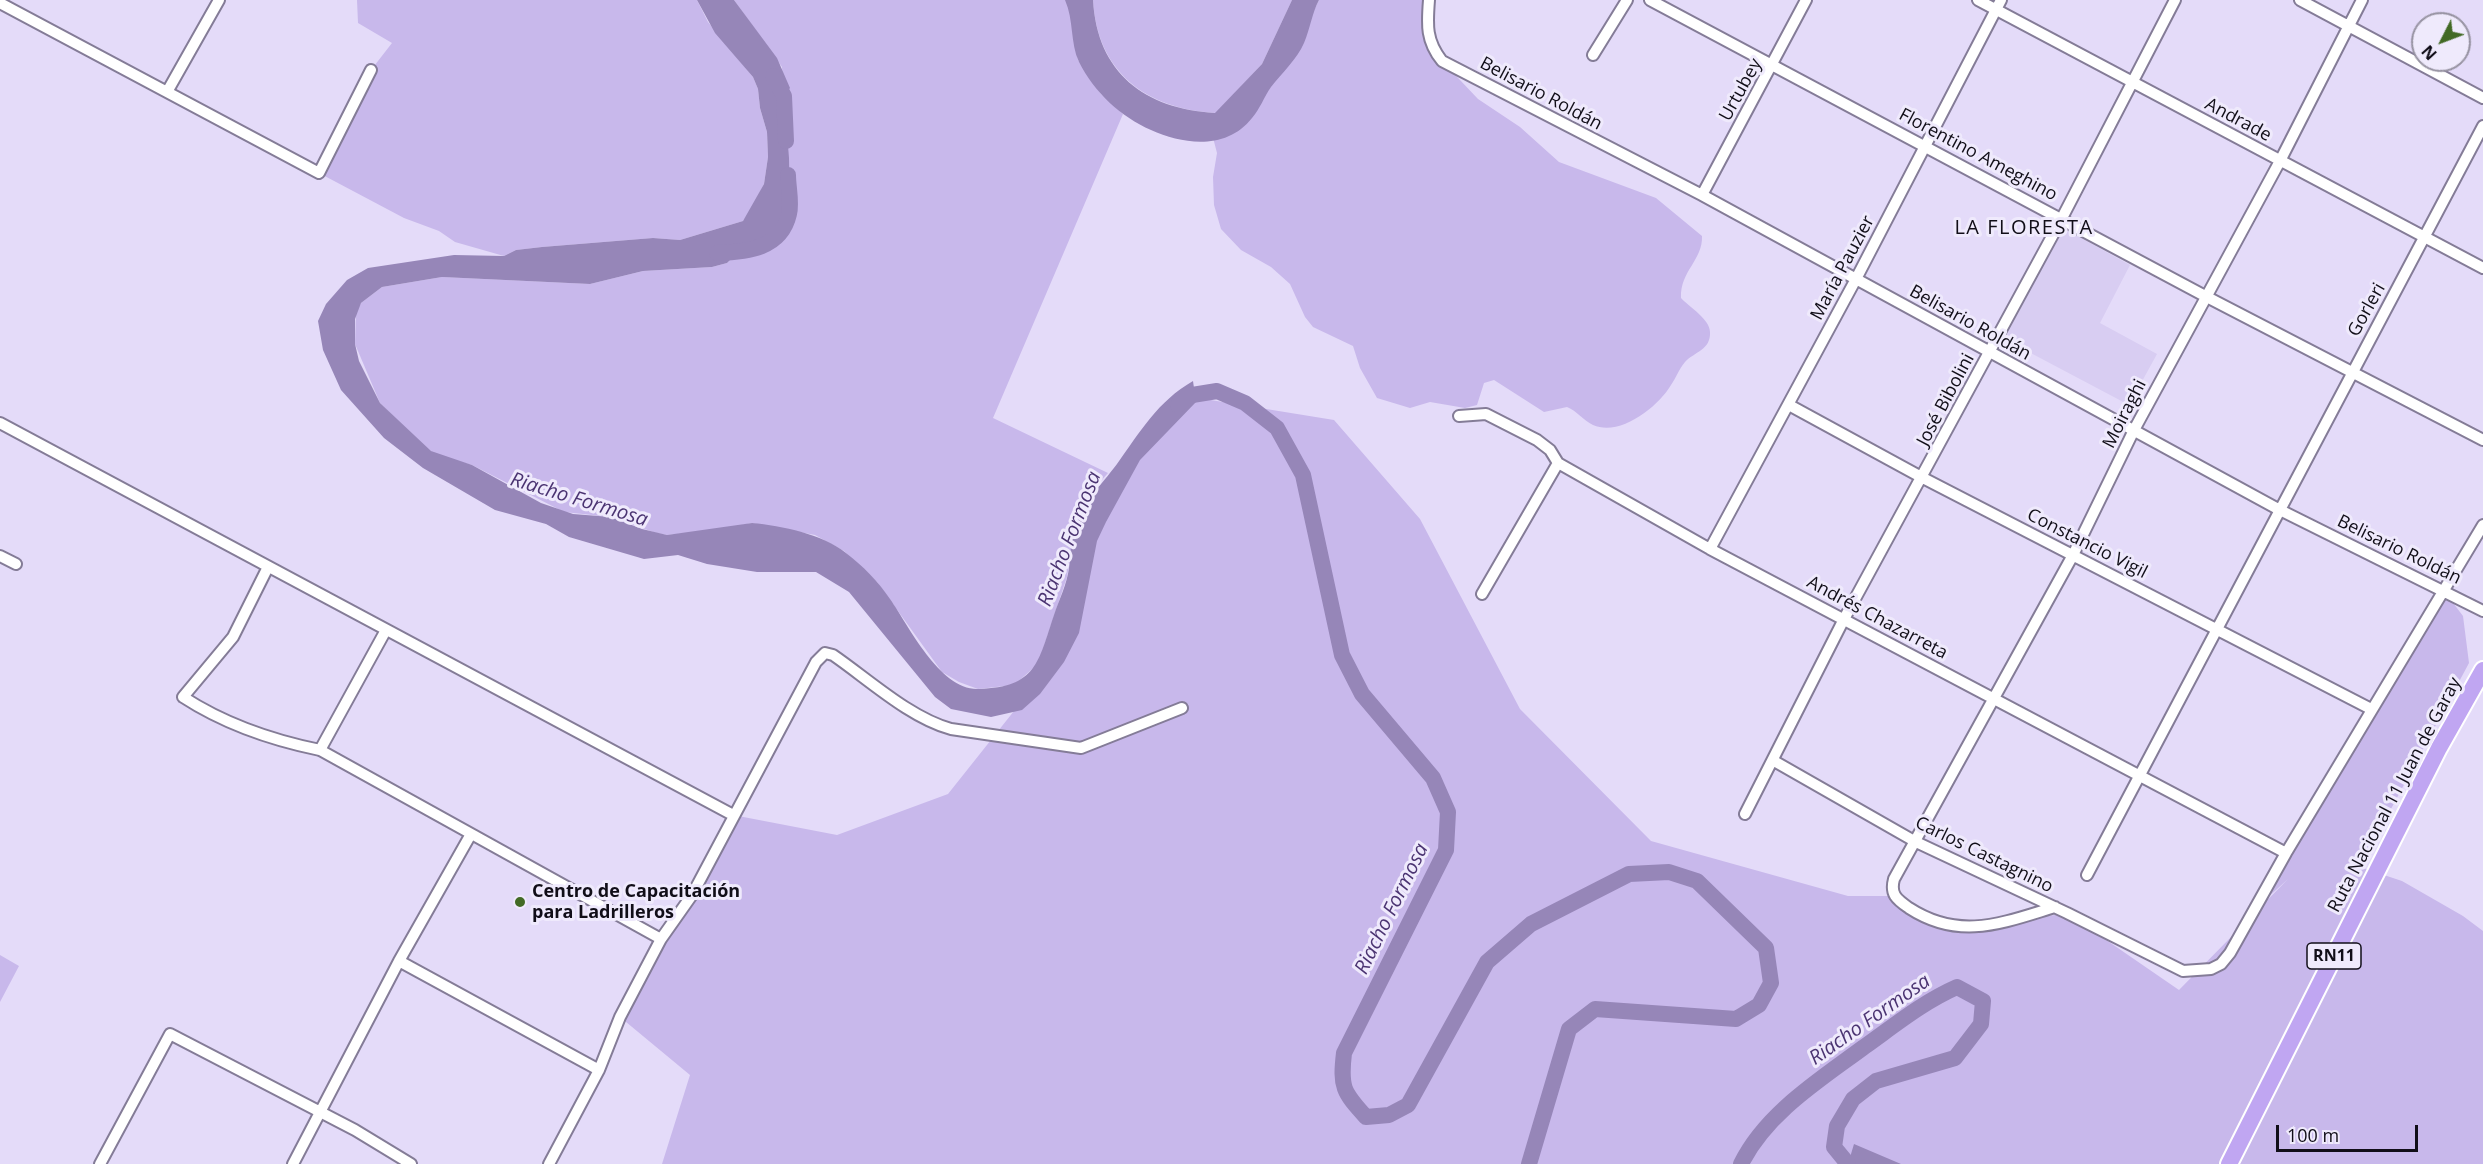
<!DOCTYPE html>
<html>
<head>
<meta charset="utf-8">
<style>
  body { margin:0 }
  #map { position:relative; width:2483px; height:1164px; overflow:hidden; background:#e4dbf9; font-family:"Open Sans",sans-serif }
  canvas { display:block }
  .north { position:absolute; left:2411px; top:12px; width:60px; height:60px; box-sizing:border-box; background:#efeafc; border:2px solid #9692a1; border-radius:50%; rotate:228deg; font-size:16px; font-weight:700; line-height:24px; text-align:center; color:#110e18 }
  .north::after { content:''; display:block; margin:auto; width:21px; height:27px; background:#426a25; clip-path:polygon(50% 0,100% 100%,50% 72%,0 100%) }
  .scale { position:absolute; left:2276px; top:1125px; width:142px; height:27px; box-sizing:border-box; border:3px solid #110e18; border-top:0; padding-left:8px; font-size:18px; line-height:21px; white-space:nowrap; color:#110e18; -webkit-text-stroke:4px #efeafc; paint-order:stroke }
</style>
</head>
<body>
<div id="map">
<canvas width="2483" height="1164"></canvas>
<div class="north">N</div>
<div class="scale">100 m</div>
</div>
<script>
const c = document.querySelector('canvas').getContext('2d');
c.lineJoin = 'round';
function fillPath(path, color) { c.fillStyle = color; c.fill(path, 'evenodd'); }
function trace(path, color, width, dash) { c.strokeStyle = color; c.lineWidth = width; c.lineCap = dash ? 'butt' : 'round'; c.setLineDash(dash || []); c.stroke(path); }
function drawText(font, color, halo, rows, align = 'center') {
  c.font = font + ' "Open Sans",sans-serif'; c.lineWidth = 6; c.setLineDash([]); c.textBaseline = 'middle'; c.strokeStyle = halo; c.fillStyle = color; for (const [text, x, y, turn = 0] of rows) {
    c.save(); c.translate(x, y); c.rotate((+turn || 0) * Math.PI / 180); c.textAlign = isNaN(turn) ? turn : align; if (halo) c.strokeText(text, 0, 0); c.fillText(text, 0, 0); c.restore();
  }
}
const built = new Path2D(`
  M 2063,228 L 2130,265 L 2100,323 L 2157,354 L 2129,405 L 2008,341 L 2007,333 Z`);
const green = new Path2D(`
  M 357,0 L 697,0 L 708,22 L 753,77 L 758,89 L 760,108 L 767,132 L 768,157 L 764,184 L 751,211 L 743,221 L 680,240 L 653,238 L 542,247 L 516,250 L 504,256 L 455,242 L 439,231 L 404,218 L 319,173 L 371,70 L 392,43 L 358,23 Z
  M 734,0 L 1068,0 L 1078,60 L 1101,94 L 1123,114 L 993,418 L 1108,473 L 1094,489 L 1075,528 L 1067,577 L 1038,664 L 1014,685 L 978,689 L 959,682 L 942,672 L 877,582 L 844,551 L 815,535 L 752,523 L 716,530 L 667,535 L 656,533 L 611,517 L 564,512 L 472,465 L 439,456 L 422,446 L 380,403 L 355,344 L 356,311 L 361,303 L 382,287 L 442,277 L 590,284 L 643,271 L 712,267 L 727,263 L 738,252 L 777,239 L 790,213 L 782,67 Z
  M 1093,0 L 1292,0 L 1262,64 L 1216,113 C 1146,109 1097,72 1093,0 Z
  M 1319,0 L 1429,0 L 1427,25 L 1442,61 L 1478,99 L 1520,127 L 1559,162 L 1656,198 L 1702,236 C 1703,260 1680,271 1681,298 C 1689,307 1710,319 1710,332 C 1711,350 1694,352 1685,362 C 1679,369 1676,378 1671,385 C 1658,407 1620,437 1593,425 C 1583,420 1577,411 1567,407 L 1544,412 L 1494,380 L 1484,383 L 1477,405 L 1465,408 L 1430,402 L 1410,408 L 1377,398 L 1360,368 L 1353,346 L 1313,327 L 1305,317 L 1290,284 L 1271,267 L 1241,250 L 1221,229 L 1214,205 L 1213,177 L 1217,153 L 1210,126 L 1314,10 Z
  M 1186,396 L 1334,420 L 1420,519 L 1520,709 L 1651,841 L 1848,896 L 1894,896 L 1922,917 L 1975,928 L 2067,913 L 2179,990 L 2288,879 L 2253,911 L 2444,591 L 2463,616 L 2469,663 L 2360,867 L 2402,881 L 2463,916 L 2483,931 L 2483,1164 L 662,1164 L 690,1075 L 620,1017 L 733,815 L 837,835 L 948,794 L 1045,672 L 1097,516 Z
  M 0,955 L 19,966 L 0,1002 Z`);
const water = new Path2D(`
  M 697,0 L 734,0 L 777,58 L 790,88 L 784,96 L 789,158 L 790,213 L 762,246 L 738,252 L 727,263 L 712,267 L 643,271 L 590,284 L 442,277 L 382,287 L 361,303 L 355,319 L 355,344 L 359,361 L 380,403 L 431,451 L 472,465 L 541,503 L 573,514 L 611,517 L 642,529 L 667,535 L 752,523 C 782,526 823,534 846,553 C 863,566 878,581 890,599 C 909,626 940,691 979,689 C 1037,687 1038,662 1054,615 C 1059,600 1067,584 1069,568 C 1071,554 1070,541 1075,528 C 1087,497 1099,488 1117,464 C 1140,432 1158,401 1193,381 L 1196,402 L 1140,460 L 1106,522 L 1097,541 L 1079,633 L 1064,662 L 1040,694 L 1022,710 L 991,717 L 951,709 L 935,697 L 849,592 L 816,572 L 757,572 L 707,564 L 678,555 L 644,559 L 569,537 L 546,524 L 495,510 L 423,468 L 384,438 L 341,390 L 323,350 L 318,321 L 326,304 L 347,280 L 368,268 L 454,255 L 504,256 L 516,250 L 542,247 L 653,238 L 680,240 L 743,221 L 764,184 L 768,157 L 767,132 L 760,108 L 758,89 L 753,77 L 715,33 Z
  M 1065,0 L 1093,0 C 1097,73 1145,109 1215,113 L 1262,64 L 1292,0 L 1319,0 C 1312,13 1310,29 1304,43 C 1297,59 1282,73 1271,87 C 1264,97 1260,109 1252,118 C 1227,150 1184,145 1151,130 C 1121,117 1094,92 1079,62 C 1070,43 1074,20 1065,0 Z
  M 1854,1144 L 1901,1164 L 1848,1164 Z`);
const river = new Path2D(`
  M 773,76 L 784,96 L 786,141
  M 717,253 C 747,252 781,249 789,214 C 792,203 788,187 788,175
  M 1178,405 L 1186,396 L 1217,391 L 1245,403 L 1277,428 L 1303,475 L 1342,655 L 1362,694 L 1433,778 L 1448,812 L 1446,850 L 1344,1053 C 1340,1087 1343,1092 1366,1117 L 1389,1115 L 1408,1105 L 1487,962 L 1531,924 L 1629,874 L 1669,872 L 1697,881 L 1766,948 L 1771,983 L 1759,1005 L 1736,1019 L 1595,1009 L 1569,1029 L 1529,1164
  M 1741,1164 C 1766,1113 1821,1079 1864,1047 C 1895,1025 1923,1002 1957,987 L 1983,1001 L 1981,1024 L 1955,1058 L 1876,1081 L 1853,1099 L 1837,1126 L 1834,1147 L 1848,1164`);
const minor = new Path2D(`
  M 1429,0 C 1427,25 1426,41 1442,61 L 1702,195 L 2278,509 L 2483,611
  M 1650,0 L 2205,296 L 2483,440
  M 1978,0 L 2483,268
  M 2300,0 L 2483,98
  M 0,3 L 319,173 L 371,70
  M 1593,55 L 1627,0
  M 167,92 L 219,0
  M 1702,195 L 1806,0
  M 1789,405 L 1923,478 L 2371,709
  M 1459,416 L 1486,414 L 1537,440 L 1550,450 L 1558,463 L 1710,549 L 2286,853
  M 0,423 L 733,815
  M 1710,549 L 1856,279 L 2001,0
  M 0,556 L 16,564
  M 268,567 L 233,637 L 183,697 C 226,725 271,740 320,750 L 661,939
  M 1482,594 L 1558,463
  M 320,750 L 386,630
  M 1774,761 L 1916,842 L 2067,913 L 2183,971 L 2211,969 L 2221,964 L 2230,953 L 2286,853 L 2483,525
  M 1745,814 L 1844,619 L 2062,218 L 2175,0
  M 2087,875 L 2483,126
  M 2055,907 C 2002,923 1960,941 1909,908 C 1896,899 1890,894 1894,879 L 2073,555 L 2134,430 L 2280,161 L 2362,0
  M 399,961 L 599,1070
  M 100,1164 L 170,1034 L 355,1130 L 411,1164
  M 293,1164 L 399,961 L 471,834
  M 549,1164 L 599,1070 L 620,1017 L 661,939 L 692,895 L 816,662 L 825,653 L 833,655 C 868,679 910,718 951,729 L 1081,748 L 1182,708`);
const trunk = new Path2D(`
  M 2229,1164 L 2439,748 L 2483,670`);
const markers = [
  [520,902,6,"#426a25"]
];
const shields = [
  [2334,956,54]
];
const shieldNames = [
  ["RN11",2334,956]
];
const streetNames = [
  ["Urtubey",1741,90,-61],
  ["Belisario Roldán",1541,94,28],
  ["Andrade",2238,120,28],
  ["Florentino Ameghino",1978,155,28],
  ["María Pauzier",1843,268,-62],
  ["Gorleri",2367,310,-61],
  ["Belisario Roldán",1970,323,29],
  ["José Bibolini",1946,400,-62],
  ["Moiraghi",2125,414,-63],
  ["Constancio Vigil",2087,544,27],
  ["Belisario Roldán",2399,550,26],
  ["Andrés Chazarreta",1877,618,28],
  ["Ruta Nacional 11 Juan de Garay",2395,795,-62],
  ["Carlos Castagnino",1984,855,26]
];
const poiNames = [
  ["Centro de Capacitación",532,892],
  ["para Ladrilleros",532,913]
];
const neighbourhoodNames = [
  ["LA FLORESTA",2024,228]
];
const waterNames = [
  ["Riacho Formosa",579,500,17],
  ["Riacho Formosa",1070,539,-69],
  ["Riacho Formosa",1392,909,-64],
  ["Riacho Formosa",1870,1020,-35]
];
fillPath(built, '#d8cdf2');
fillPath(green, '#c8b8eb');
fillPath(water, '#9686b8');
trace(river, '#9686b8', 16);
trace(minor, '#847c97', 14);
trace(trunk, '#fff', 20);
trace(minor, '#fff', 10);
trace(trunk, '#c0a6f2', 16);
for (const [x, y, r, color] of markers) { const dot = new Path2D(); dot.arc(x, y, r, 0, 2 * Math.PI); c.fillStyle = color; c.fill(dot); trace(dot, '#efeafc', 2); }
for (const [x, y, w] of shields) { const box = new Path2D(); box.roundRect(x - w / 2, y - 13, w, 26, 4.5); c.fillStyle = '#efeafc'; c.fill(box); trace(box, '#110e18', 1.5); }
drawText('bold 16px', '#110e18', null, shieldNames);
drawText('18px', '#110e18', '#efeafc', streetNames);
drawText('bold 18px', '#110e18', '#efeafc', poiNames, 'left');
c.letterSpacing = '1.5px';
drawText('20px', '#110e18', '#efeafc', neighbourhoodNames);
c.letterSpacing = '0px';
drawText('italic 20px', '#4b3472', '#efeafc', waterNames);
</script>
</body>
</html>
